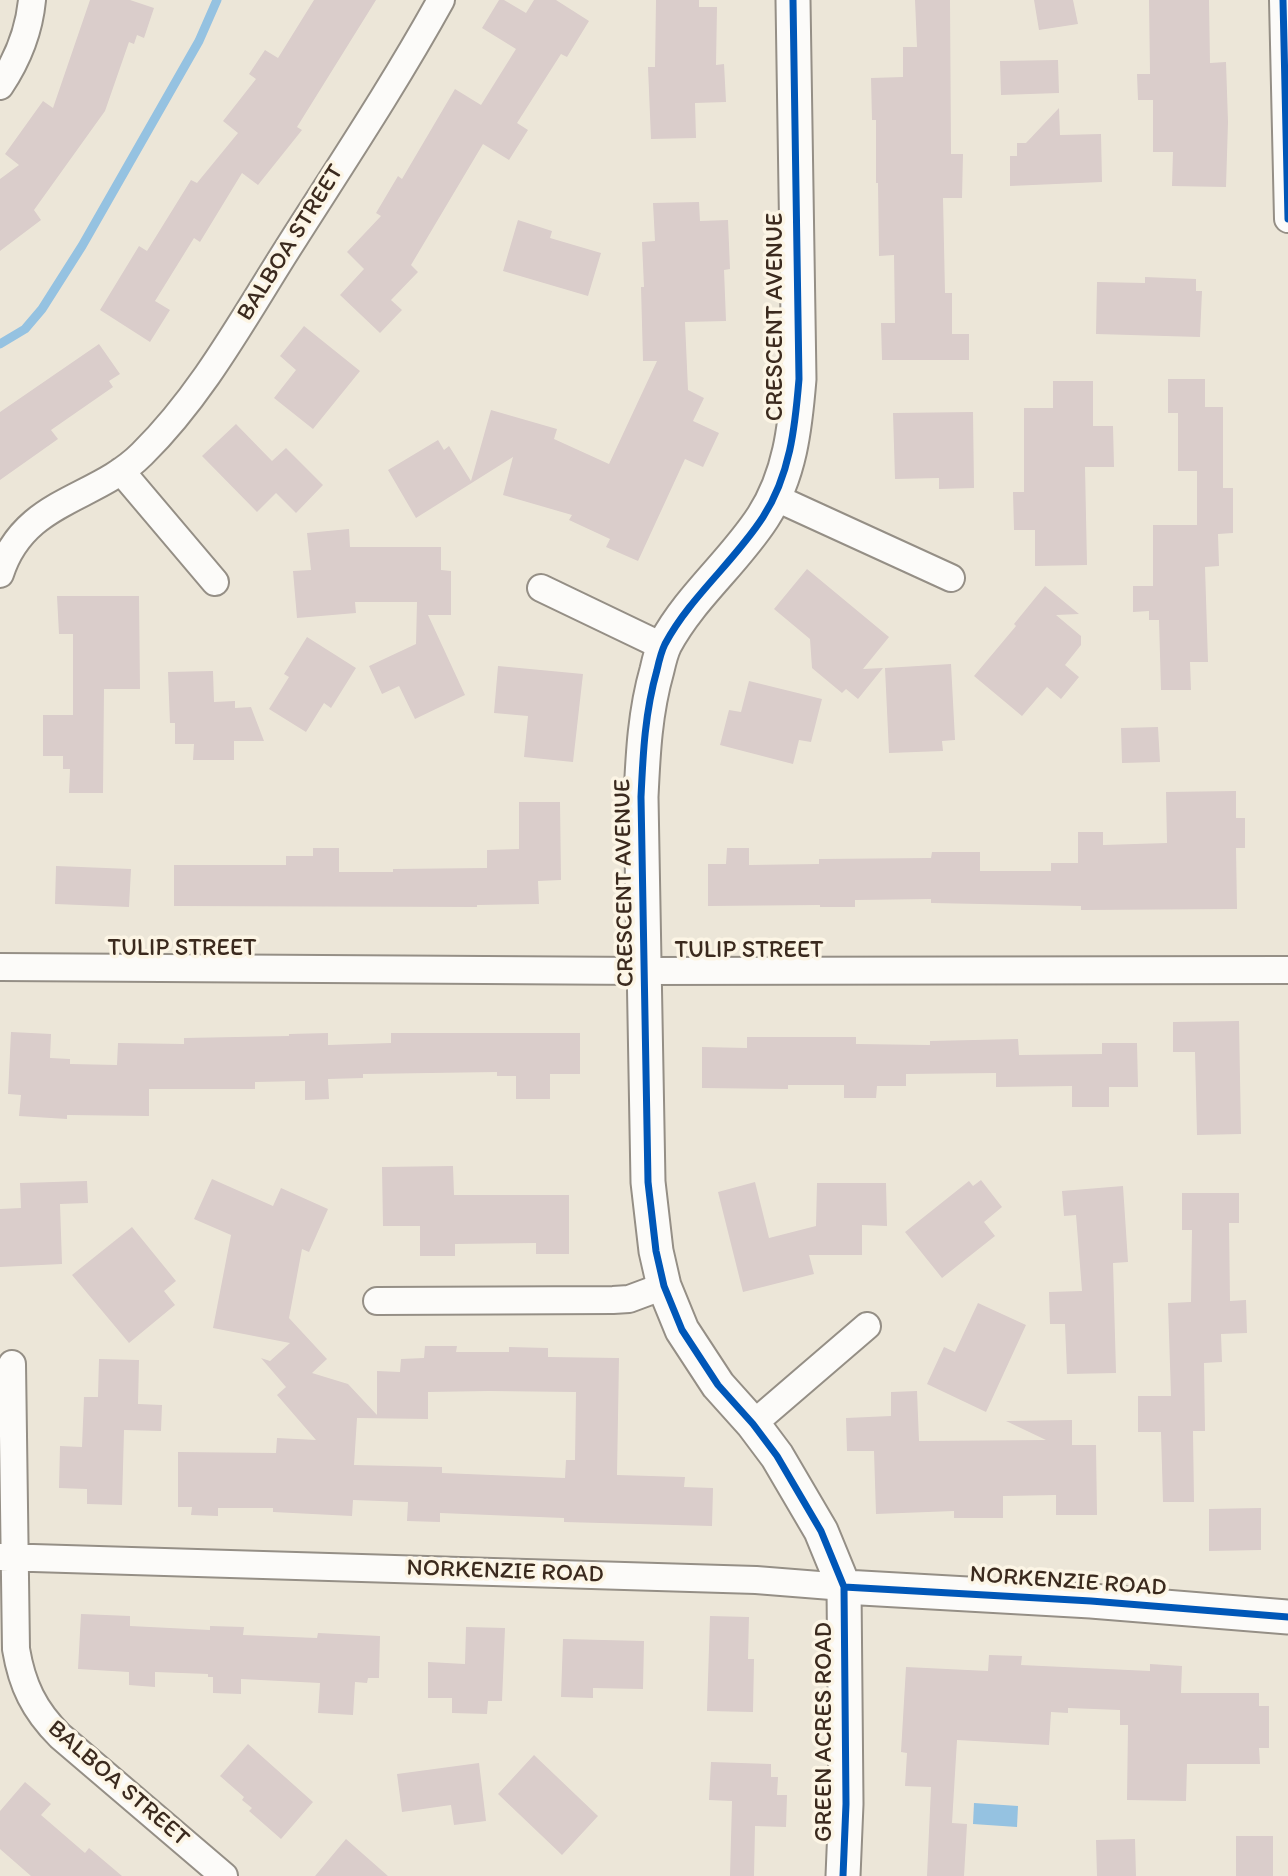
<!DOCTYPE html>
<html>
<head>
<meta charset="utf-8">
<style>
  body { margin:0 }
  canvas { display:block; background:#ece6d8 }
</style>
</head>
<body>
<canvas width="1288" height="1876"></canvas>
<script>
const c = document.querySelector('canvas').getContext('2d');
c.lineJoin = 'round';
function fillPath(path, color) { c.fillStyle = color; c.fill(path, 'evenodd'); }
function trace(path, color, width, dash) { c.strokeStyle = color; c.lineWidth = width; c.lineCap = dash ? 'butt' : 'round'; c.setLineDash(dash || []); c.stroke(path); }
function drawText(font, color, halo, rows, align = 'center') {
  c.font = font + ' Itim,sans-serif'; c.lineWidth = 7; c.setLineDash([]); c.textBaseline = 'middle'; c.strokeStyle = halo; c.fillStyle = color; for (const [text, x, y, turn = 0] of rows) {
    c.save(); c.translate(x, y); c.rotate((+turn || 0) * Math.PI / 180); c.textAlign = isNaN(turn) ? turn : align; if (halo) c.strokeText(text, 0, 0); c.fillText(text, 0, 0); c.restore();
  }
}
const water = new Path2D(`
  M 974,1803 L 1018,1806 L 1017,1827 L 973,1824 Z`);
const stream = new Path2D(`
  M 0,344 L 25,329 L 42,309 L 82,246 L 199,41 L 217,0`);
const building = new Path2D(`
  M 90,0 L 130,0 L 154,8 L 144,38 L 137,35 L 134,44 L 129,42 L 105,111 L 34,210 L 41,220 L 0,251 L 0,179 L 19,165 L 5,154 L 43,101 L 53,108 Z
  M 314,0 L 376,0 L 297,127 L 302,130 L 258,185 L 242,173 L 200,242 L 194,238 L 155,301 L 170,310 L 150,342 L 100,310 L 139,246 L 147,251 L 191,180 L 197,183 L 238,133 L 223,121 L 256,79 L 249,74 L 265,50 L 278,58 Z
  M 499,0 L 504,0 L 526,13 L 534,0 L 556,0 L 589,21 L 567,57 L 561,54 L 517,123 L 528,130 L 509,160 L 483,144 L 411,265 L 418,272 L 391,300 L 402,310 L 380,333 L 340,295 L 364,269 L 347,252 L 381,216 L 376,213 L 398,176 L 402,179 L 455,89 L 481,105 L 516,49 L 482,28 Z
  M 656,0 L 699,0 L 699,7 L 717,7 L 716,65 L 724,64 L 726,102 L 695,103 L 696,138 L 651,139 L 648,67 L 655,67 Z
  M 915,0 L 950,0 L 951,154 L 963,154 L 962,198 L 943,198 L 945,293 L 952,293 L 952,334 L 969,334 L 969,360 L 882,360 L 881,323 L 895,323 L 894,255 L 879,256 L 878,183 L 876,183 L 876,120 L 872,120 L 871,78 L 903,77 L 903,47 L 917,47 Z
  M 1034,0 L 1073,0 L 1078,24 L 1039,30 Z
  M 1149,0 L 1209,0 L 1210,63 L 1226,62 L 1228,122 L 1226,187 L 1172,186 L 1173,152 L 1153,152 L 1153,100 L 1138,100 L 1137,74 L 1150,74 Z
  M 1058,60 L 1059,93 L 1001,95 L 1000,61 Z
  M 1059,108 L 1060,135 L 1101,134 L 1102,182 L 1010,186 L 1010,156 L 1017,156 L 1017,143 L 1026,143 Z
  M 699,202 L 700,221 L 728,220 L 730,269 L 724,270 L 726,321 L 685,322 L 688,390 L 704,398 L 693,421 L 719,433 L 703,467 L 685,459 L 638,561 L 606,547 L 610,539 L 569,520 L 572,515 L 503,495 L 513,457 L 416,518 L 388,470 L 438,440 L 444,450 L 449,446 L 471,481 L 491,410 L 557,429 L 554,439 L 609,464 L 657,361 L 643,361 L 641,287 L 644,287 L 642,242 L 655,241 L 653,203 Z
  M 518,220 L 552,231 L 550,238 L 601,253 L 588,296 L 503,271 Z
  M 1145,277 L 1196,279 L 1196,291 L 1202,291 L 1200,337 L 1096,334 L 1097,282 L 1145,283 Z
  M 304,326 L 360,371 L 313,429 L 274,398 L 296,370 L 280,356 Z
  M 99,344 L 120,374 L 109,381 L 113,387 L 51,430 L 58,439 L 0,480 L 0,412 Z
  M 1168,379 L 1205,379 L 1205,407 L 1223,407 L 1223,488 L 1233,488 L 1233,533 L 1218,534 L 1219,566 L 1205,567 L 1208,662 L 1190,662 L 1191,690 L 1161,690 L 1159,620 L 1149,620 L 1149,611 L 1133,612 L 1133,586 L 1153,586 L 1153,525 L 1197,525 L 1197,471 L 1178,471 L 1178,413 L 1168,413 Z
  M 1053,381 L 1093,381 L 1093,426 L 1113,426 L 1114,467 L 1085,467 L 1087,565 L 1035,566 L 1035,530 L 1014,530 L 1013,492 L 1024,492 L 1024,408 L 1053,408 Z
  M 973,412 L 974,488 L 939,489 L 939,478 L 895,479 L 893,413 Z
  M 236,424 L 272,461 L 286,448 L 323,485 L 296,513 L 276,493 L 257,512 L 202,456 Z
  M 349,529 L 350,547 L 441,547 L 441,570 L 451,571 L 451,615 L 428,615 L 465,695 L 415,719 L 399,686 L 382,694 L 369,666 L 416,644 L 417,602 L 355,602 L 356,613 L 297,618 L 293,571 L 311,570 L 307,533 Z
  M 807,569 L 889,637 L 863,669 L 883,668 L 858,699 L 846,689 L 842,693 L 812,668 L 810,639 L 774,609 Z
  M 1045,586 L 1079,614 L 1056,615 L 1081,636 L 1081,645 L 1065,665 L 1079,677 L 1061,699 L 1047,687 L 1022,716 L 974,676 L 1016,626 L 1014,624 Z
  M 57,596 L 139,596 L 140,689 L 104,689 L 103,793 L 69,793 L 70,769 L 63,769 L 63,756 L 43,756 L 43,715 L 73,715 L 73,634 L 59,634 Z
  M 307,637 L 356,668 L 331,708 L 324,703 L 306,732 L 269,709 L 289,677 L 284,674 Z
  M 951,664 L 955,740 L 942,741 L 943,751 L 889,753 L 885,668 Z
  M 498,666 L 583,674 L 573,762 L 524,757 L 528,716 L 494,713 Z
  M 213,671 L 214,702 L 235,701 L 235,708 L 251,707 L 264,741 L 234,741 L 234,760 L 193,760 L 194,744 L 175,744 L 175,723 L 170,723 L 168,672 Z
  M 749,681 L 822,699 L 811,742 L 799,740 L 793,764 L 720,745 L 729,710 L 741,712 Z
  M 1158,727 L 1160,762 L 1122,763 L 1121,728 Z
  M 1236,791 L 1236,818 L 1245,818 L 1245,848 L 1236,848 L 1237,909 L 1081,910 L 1081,906 L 931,903 L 931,899 L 855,900 L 855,907 L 820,907 L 820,905 L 708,906 L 708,864 L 726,864 L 727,848 L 749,848 L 749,865 L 819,864 L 819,859 L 931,858 L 932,852 L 980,852 L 980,871 L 1051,871 L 1051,863 L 1078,863 L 1078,832 L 1103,832 L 1103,845 L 1167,843 L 1166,792 Z
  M 519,802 L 560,802 L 561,880 L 538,881 L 539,904 L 477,905 L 477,907 L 174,906 L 174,865 L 286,865 L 286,856 L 313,856 L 313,848 L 339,848 L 339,872 L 393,872 L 393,869 L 487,868 L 487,850 L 519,849 Z
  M 56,866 L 131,869 L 129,907 L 55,904 Z
  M 1239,1021 L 1241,1134 L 1197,1135 L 1195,1052 L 1173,1052 L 1173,1022 Z
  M 11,1032 L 51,1034 L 50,1058 L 70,1059 L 70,1064 L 117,1065 L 118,1043 L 184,1044 L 184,1038 L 289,1036 L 289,1034 L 328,1033 L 328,1045 L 391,1043 L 391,1033 L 580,1033 L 580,1074 L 550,1074 L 550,1099 L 516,1099 L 516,1076 L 497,1076 L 497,1072 L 363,1074 L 363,1078 L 328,1079 L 329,1099 L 305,1100 L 305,1081 L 255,1082 L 255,1089 L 149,1089 L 149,1116 L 67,1115 L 67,1119 L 19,1116 L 21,1095 L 8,1094 Z
  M 747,1037 L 856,1037 L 856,1044 L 930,1045 L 930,1041 L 1018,1039 L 1019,1055 L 1102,1054 L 1102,1043 L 1137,1043 L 1138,1087 L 1109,1087 L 1109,1107 L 1072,1107 L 1072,1086 L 996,1087 L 996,1073 L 906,1074 L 906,1086 L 877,1086 L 876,1098 L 844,1098 L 844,1085 L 788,1085 L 788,1089 L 702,1088 L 702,1047 L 747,1048 Z
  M 453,1166 L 454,1195 L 569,1195 L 569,1254 L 536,1254 L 536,1243 L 455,1244 L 455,1256 L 420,1256 L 420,1226 L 383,1226 L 382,1167 Z
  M 212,1179 L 273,1206 L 281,1188 L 328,1209 L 309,1252 L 302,1249 L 289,1318 L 327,1359 L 312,1373 L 348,1384 L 377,1415 L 377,1371 L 400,1372 L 401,1359 L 424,1358 L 425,1346 L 457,1346 L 456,1352 L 509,1352 L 509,1347 L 548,1348 L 548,1357 L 619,1358 L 617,1475 L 685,1477 L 684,1487 L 713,1488 L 712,1526 L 564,1522 L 564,1518 L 440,1513 L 440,1522 L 407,1521 L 408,1502 L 353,1500 L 352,1516 L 273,1512 L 273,1508 L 218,1508 L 218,1516 L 191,1515 L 192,1507 L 178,1507 L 178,1452 L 276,1453 L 277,1438 L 316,1440 L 277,1395 L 286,1387 L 261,1358 L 270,1361 L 290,1343 L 213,1328 L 231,1235 L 194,1219 ZM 489,1391 L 576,1392 L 575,1460 L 566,1460 L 565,1478 L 442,1473 L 442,1467 L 354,1465 L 357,1418 L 428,1419 L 428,1392 Z
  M 981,1180 L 1002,1207 L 984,1222 L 995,1236 L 942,1278 L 905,1232 L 969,1181 L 973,1186 Z
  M 87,1181 L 88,1203 L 60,1204 L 62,1264 L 0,1267 L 0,1209 L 21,1208 L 20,1183 Z
  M 755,1182 L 769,1238 L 816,1226 L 817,1183 L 886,1183 L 887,1226 L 862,1225 L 862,1255 L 809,1255 L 814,1274 L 743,1292 L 718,1192 Z
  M 1123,1186 L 1128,1262 L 1113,1263 L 1116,1373 L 1067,1374 L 1065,1324 L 1050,1324 L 1049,1292 L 1082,1291 L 1076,1215 L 1064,1216 L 1062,1191 Z
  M 1182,1193 L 1239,1193 L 1239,1223 L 1229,1223 L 1230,1301 L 1246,1300 L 1247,1333 L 1221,1334 L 1222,1362 L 1204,1363 L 1205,1431 L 1193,1431 L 1194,1502 L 1163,1502 L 1161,1432 L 1138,1432 L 1138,1396 L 1171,1396 L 1168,1303 L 1191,1302 L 1192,1230 L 1182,1230 Z
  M 132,1227 L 176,1281 L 164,1291 L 175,1305 L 129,1343 L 72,1275 Z
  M 978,1303 L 1026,1325 L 986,1412 L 927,1384 L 944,1347 L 955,1352 Z
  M 99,1359 L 139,1360 L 138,1404 L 162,1405 L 161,1431 L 124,1430 L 122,1505 L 87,1504 L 87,1489 L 59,1488 L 60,1446 L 82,1447 L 84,1397 L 98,1397 Z
  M 917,1391 L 919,1441 L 1046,1440 L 1006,1421 L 1072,1420 L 1072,1445 L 1096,1445 L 1097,1515 L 1056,1515 L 1056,1495 L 1003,1496 L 1003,1518 L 954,1518 L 954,1511 L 876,1514 L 874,1451 L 847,1451 L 846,1418 L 891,1416 L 891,1392 Z
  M 1261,1508 L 1261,1550 L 1209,1551 L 1209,1509 Z
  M 81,1614 L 130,1616 L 130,1626 L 210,1630 L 210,1626 L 244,1627 L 243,1635 L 317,1638 L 318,1633 L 380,1636 L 379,1678 L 368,1678 L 367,1683 L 355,1682 L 353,1715 L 318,1713 L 320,1683 L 241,1679 L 241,1694 L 213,1693 L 213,1677 L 208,1677 L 208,1674 L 155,1672 L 155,1687 L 129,1685 L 129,1672 L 78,1669 Z
  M 710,1616 L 749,1617 L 748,1659 L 754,1659 L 753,1712 L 707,1711 Z
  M 466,1627 L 505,1628 L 502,1701 L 488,1701 L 487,1714 L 452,1713 L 452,1698 L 428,1698 L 428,1662 L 465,1664 Z
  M 563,1639 L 644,1641 L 643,1689 L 593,1688 L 593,1698 L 561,1697 Z
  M 989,1655 L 1022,1656 L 1021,1665 L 1150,1671 L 1150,1664 L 1182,1666 L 1181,1693 L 1259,1693 L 1259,1706 L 1269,1706 L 1269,1748 L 1259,1748 L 1260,1764 L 1187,1764 L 1186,1801 L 1127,1800 L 1128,1725 L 1120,1725 L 1120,1710 L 1068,1708 L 1068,1713 L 1051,1712 L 1049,1745 L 957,1740 L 952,1823 L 967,1824 L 964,1876 L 927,1876 L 931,1787 L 905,1786 L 907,1753 L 901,1752 L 906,1667 L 988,1671 Z
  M 248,1744 L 313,1802 L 281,1839 L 249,1811 L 252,1808 L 242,1800 L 244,1797 L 220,1776 Z
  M 534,1755 L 598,1816 L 562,1855 L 498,1794 Z
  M 711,1762 L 771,1764 L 771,1777 L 778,1777 L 777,1795 L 787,1795 L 786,1827 L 755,1826 L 754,1876 L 730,1876 L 732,1801 L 709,1800 Z
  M 479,1763 L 486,1821 L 454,1825 L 451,1805 L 402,1812 L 397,1774 Z
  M 25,1782 L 51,1804 L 41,1815 L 85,1853 L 89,1848 L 122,1876 L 31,1876 L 0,1849 L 0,1811 Z
  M 1236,1836 L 1273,1836 L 1273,1876 L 1236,1876 Z
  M 346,1839 L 388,1876 L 315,1876 Z
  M 1135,1839 L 1136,1876 L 1097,1876 L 1096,1840 Z`);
const minor = new Path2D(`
  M 1283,0 L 1288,219
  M 0,86 C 18,59 29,32 32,0
  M 121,471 L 215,582
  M 774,497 L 951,578
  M 0,574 C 24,499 95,501 142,454 C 202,395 243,319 288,248 C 340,166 394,85 441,0
  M 541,588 L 664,647
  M 0,967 L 645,971 L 1288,970
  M 377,1301 L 613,1300 L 629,1299 L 664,1286
  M 12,1364 L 16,1649 C 22,1685 34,1710 60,1736 L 224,1876
  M 753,1424 L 867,1326
  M 0,1557 L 756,1580 L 844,1587`);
const tertiary = new Path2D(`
  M 793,0 L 799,379 C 795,428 790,475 763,517 C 734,562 690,597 665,644 C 661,652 659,661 657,670 C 645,712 643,753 641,797 L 648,1182 L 656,1251 L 664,1286 L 682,1330 L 718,1385 L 753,1424 L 777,1456 L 821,1531 L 844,1587 L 846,1804 L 843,1876
  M 844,1587 L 1091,1601 L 1288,1617`);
const cycleway = new Path2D(`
  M 793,0 L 799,379 C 795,428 790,475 763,517 C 734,562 690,597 665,644 C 661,652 659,661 657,670 C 645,712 643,753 641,797 L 648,1182 L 656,1251 L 664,1286 L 682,1330 L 718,1385 L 753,1424 L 777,1456 L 821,1531 L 844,1587 L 846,1804 L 843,1876
  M 1283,0 L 1288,219
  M 844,1587 L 1091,1601 L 1288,1617`);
const streetNames = [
  ["BALBOA STREET",291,243,-58],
  ["CRESCENT AVENUE",776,317,-90],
  ["CRESCENT AVENUE",625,883,-91],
  ["TULIP STREET",182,949],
  ["TULIP STREET",749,951],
  ["NORKENZIE ROAD",505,1572,2],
  ["NORKENZIE ROAD",1068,1582,4],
  ["GREEN ACRES ROAD",825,1732,-90],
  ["BALBOA STREET",118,1784,41]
];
fillPath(water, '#95c2e1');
trace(stream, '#95c2e1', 9);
fillPath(building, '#dacdcb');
trace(minor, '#958f86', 30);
trace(tertiary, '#958f86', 37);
trace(minor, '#fcfbf9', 26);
trace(tertiary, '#fcfbf9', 33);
trace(cycleway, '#0057b8', 7);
drawText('24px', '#3b2a1e', '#fcf5e5', streetNames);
</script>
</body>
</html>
